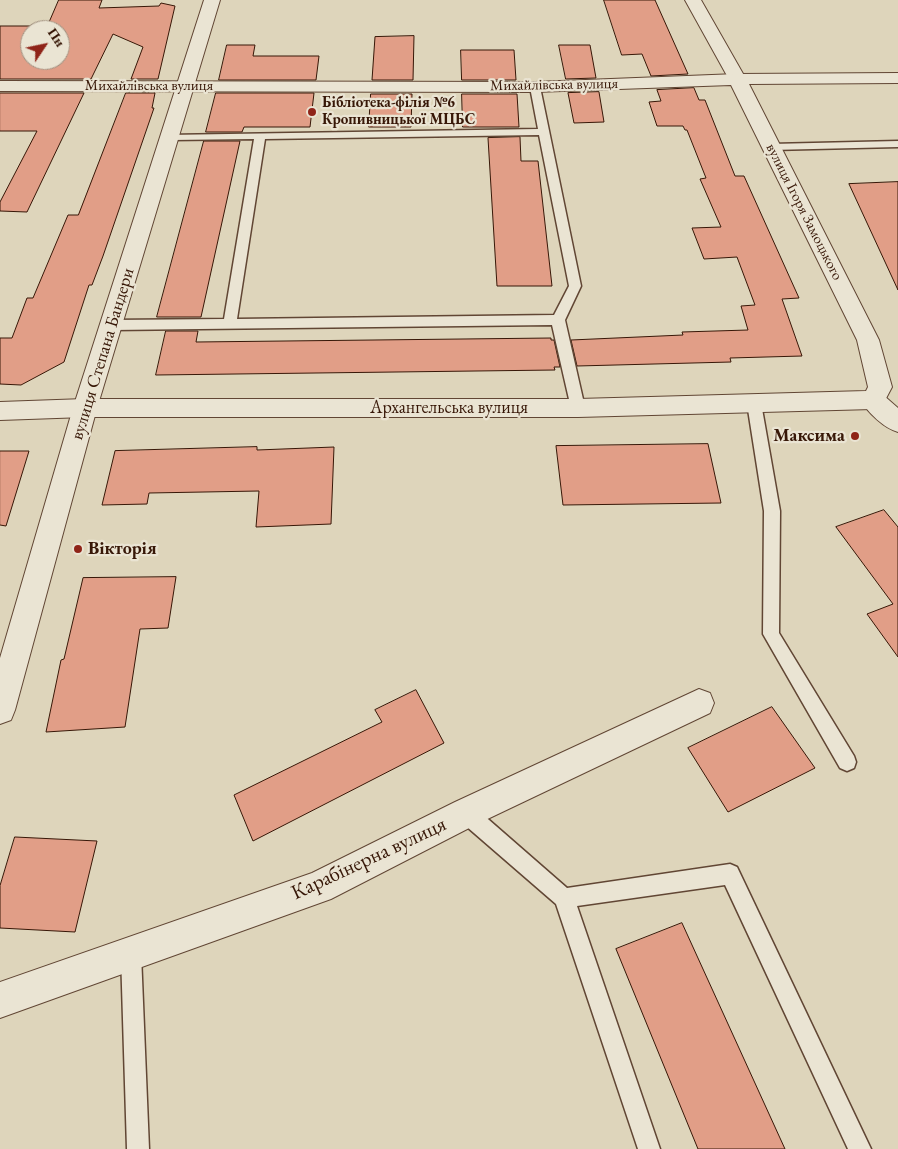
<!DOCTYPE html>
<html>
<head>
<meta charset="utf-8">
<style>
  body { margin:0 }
  #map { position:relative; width:898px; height:1149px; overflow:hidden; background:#ded5bb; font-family:"EB Garamond",serif }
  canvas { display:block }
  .north { position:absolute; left:20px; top:20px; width:50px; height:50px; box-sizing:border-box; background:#eae4d3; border:1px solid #a29281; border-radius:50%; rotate:56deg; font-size:14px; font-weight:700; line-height:20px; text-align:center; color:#371707 }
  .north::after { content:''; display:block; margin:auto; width:18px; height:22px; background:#8f2418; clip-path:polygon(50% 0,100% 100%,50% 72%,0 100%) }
</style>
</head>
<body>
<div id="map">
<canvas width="898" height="1149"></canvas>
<div class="north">Пн</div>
</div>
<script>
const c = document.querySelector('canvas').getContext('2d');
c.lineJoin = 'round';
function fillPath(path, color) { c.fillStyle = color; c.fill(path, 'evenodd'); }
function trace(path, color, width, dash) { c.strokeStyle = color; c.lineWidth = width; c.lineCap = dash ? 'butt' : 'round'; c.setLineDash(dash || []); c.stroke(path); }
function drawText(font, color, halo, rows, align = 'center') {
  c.font = font + ' "EB Garamond",serif'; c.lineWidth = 4.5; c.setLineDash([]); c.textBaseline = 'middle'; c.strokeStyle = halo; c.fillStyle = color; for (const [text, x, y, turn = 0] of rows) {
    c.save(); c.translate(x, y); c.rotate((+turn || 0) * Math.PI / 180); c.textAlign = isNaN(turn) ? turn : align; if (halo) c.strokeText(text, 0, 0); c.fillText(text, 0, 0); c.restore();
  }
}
const building = new Path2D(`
  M 59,0 L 102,0 L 99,8 L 159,6 L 161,3 L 175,6 L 158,79 L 131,79 L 143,47 L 113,34 L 91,79 L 0,79 L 0,26 L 47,26 ZM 30,30 L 60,30 L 60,60 L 30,60 Z
  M 604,0 L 655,0 L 688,74 L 651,76 L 642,54 L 622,55 Z
  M 414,36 L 413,80 L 372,80 L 375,37 Z
  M 227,45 L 255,45 L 253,56 L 319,56 L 316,80 L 219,80 Z
  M 559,45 L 590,45 L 596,78 L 566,79 Z
  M 461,50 L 514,50 L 516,80 L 462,80 Z
  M 694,88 L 699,100 L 705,100 L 735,176 L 744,176 L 799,298 L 782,299 L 802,356 L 730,358 L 731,362 L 577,366 L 571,340 L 683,335 L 682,332 L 748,330 L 741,306 L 755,305 L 737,257 L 704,259 L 692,228 L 721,227 L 700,179 L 706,178 L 687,130 L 685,130 L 683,126 L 657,126 L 649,102 L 661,101 L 657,90 Z
  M 599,92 L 604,122 L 574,123 L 568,93 Z
  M 0,93 L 84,93 L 27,212 L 0,211 L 0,202 L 37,131 L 0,131 Z
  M 126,93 L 155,93 L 152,108 L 154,108 L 103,256 L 92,285 L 89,285 L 64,362 L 21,385 L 0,384 L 0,338 L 12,338 L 27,298 L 33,298 L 68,215 L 78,215 Z
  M 216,93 L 314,93 L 310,127 L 244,127 L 242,132 L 206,132 Z
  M 371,94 L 412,94 L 411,127 L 369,127 Z
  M 462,94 L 517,94 L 519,127 L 463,127 Z
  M 520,137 L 521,161 L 538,161 L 552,286 L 497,286 L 488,138 Z
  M 204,141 L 240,141 L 201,317 L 157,317 Z
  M 898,182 L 898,290 L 849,184 Z
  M 166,331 L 198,331 L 196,342 L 551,338 L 551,340 L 554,340 L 560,367 L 554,367 L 555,370 L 156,375 Z
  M 708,444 L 721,503 L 563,505 L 556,446 Z
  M 257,447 L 257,450 L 334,447 L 331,524 L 256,527 L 259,491 L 149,493 L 147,504 L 102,505 L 115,451 Z
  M 0,451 L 29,451 L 6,526 L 0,525 Z
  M 884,510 L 898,527 L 898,657 L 867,614 L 893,604 L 836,527 Z
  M 176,577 L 168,628 L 140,629 L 125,727 L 46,732 L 61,660 L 64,659 L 83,578 Z
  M 416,690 L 444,743 L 253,841 L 234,795 L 382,722 L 375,710 Z
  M 772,707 L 815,768 L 728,812 L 688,748 Z
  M 15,837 L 97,841 L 75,932 L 0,928 L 0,886 Z
  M 682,923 L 785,1149 L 698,1149 L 616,949 Z`);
const service = new Path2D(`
  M 535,84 L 540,87 L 581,286 L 565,320 L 585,408 L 583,412 L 578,413 L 573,412 L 571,408 L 552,325 L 112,330 L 107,328 L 105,325 L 107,322 L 112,320 L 224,319 L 254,139 L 171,140 L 167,139 L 165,137 L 167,135 L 538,129 L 530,87 ZM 539,135 L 569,286 L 554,315 L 237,319 L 265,139 Z
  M 898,141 L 898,147 L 771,150 L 765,147 L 771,144 Z
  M 754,398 L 759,399 L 761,403 L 780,511 L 779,633 L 854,756 L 856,762 L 854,768 L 847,771 L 840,768 L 763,634 L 764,511 L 747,403 L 749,399 Z
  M 466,803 L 473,806 L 567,888 L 730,864 L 737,867 L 871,1149 L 848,1149 L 725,885 L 577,906 L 660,1149 L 638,1149 L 556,904 L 459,820 L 456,813 L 459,806 Z
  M 131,944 L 138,947 L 141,954 L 149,1149 L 127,1149 L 121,954 L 124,947 Z`);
const minor = new Path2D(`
  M 204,0 L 220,0 L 97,408 L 15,710 L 11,720 L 0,724 L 0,658 L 73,408 Z
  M 685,0 L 701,0 L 746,79 L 743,83 L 737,84 L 731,83 Z
  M 873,391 L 882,394 L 898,408 L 898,432 C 884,428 868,413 861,400 L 864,394 Z
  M 699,689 L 710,693 L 714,703 L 710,713 L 477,824 L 331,899 L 0,1018 L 0,982 L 312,873 L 455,802 Z`);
const tertiary = new Path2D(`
  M 898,73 L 898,83 L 749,84 L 879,340 L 892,387 L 882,406 L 873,409 L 578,417 L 85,417 L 0,420 L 0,402 L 85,399 L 578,399 L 866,391 L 868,387 L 857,340 L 731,85 L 535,92 L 0,91 L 0,81 L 535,82 L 737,74 Z`);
const markers = [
  [312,112,5,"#8f2418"],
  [855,436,5,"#8f2418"],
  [78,549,5,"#8f2418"]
];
const farStreetnames = [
  ["Михайлівська вулиця",554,85,-1],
  ["Михайлівська вулиця",149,86],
  ["вулиця Ігоря Замоцького",804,212,63]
];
const farPoinames = [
  ["Бібліотека-філія №6",322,103],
  ["Кропивницької МЦБС",322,120]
];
const streetNames = [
  ["вулиця Степана Бандери",103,354,-73],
  ["Архангельська вулиця",449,408]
];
const poiNames = [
  ["Максима",845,436],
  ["Вікторія",88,549,"left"]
];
const nearStreetnames = [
  ["Карабінерна вулиця",369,859,-25]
];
fillPath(building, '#e19e87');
trace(building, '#371707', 1);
trace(service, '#614634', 3);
trace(minor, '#614634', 2);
trace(tertiary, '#614634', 2);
fillPath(service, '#eae4d3');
fillPath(minor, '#eae4d3');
fillPath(tertiary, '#eae4d3');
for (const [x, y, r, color] of markers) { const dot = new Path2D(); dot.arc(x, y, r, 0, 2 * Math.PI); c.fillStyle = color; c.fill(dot); trace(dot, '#eae4d3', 2); }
drawText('15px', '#371707', '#eae4d3', farStreetnames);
drawText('bold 15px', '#371707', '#eae4d3', farPoinames, 'left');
drawText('18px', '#371707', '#eae4d3', streetNames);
drawText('bold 18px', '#371707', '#eae4d3', poiNames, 'right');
drawText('21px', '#371707', '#eae4d3', nearStreetnames);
</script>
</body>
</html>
